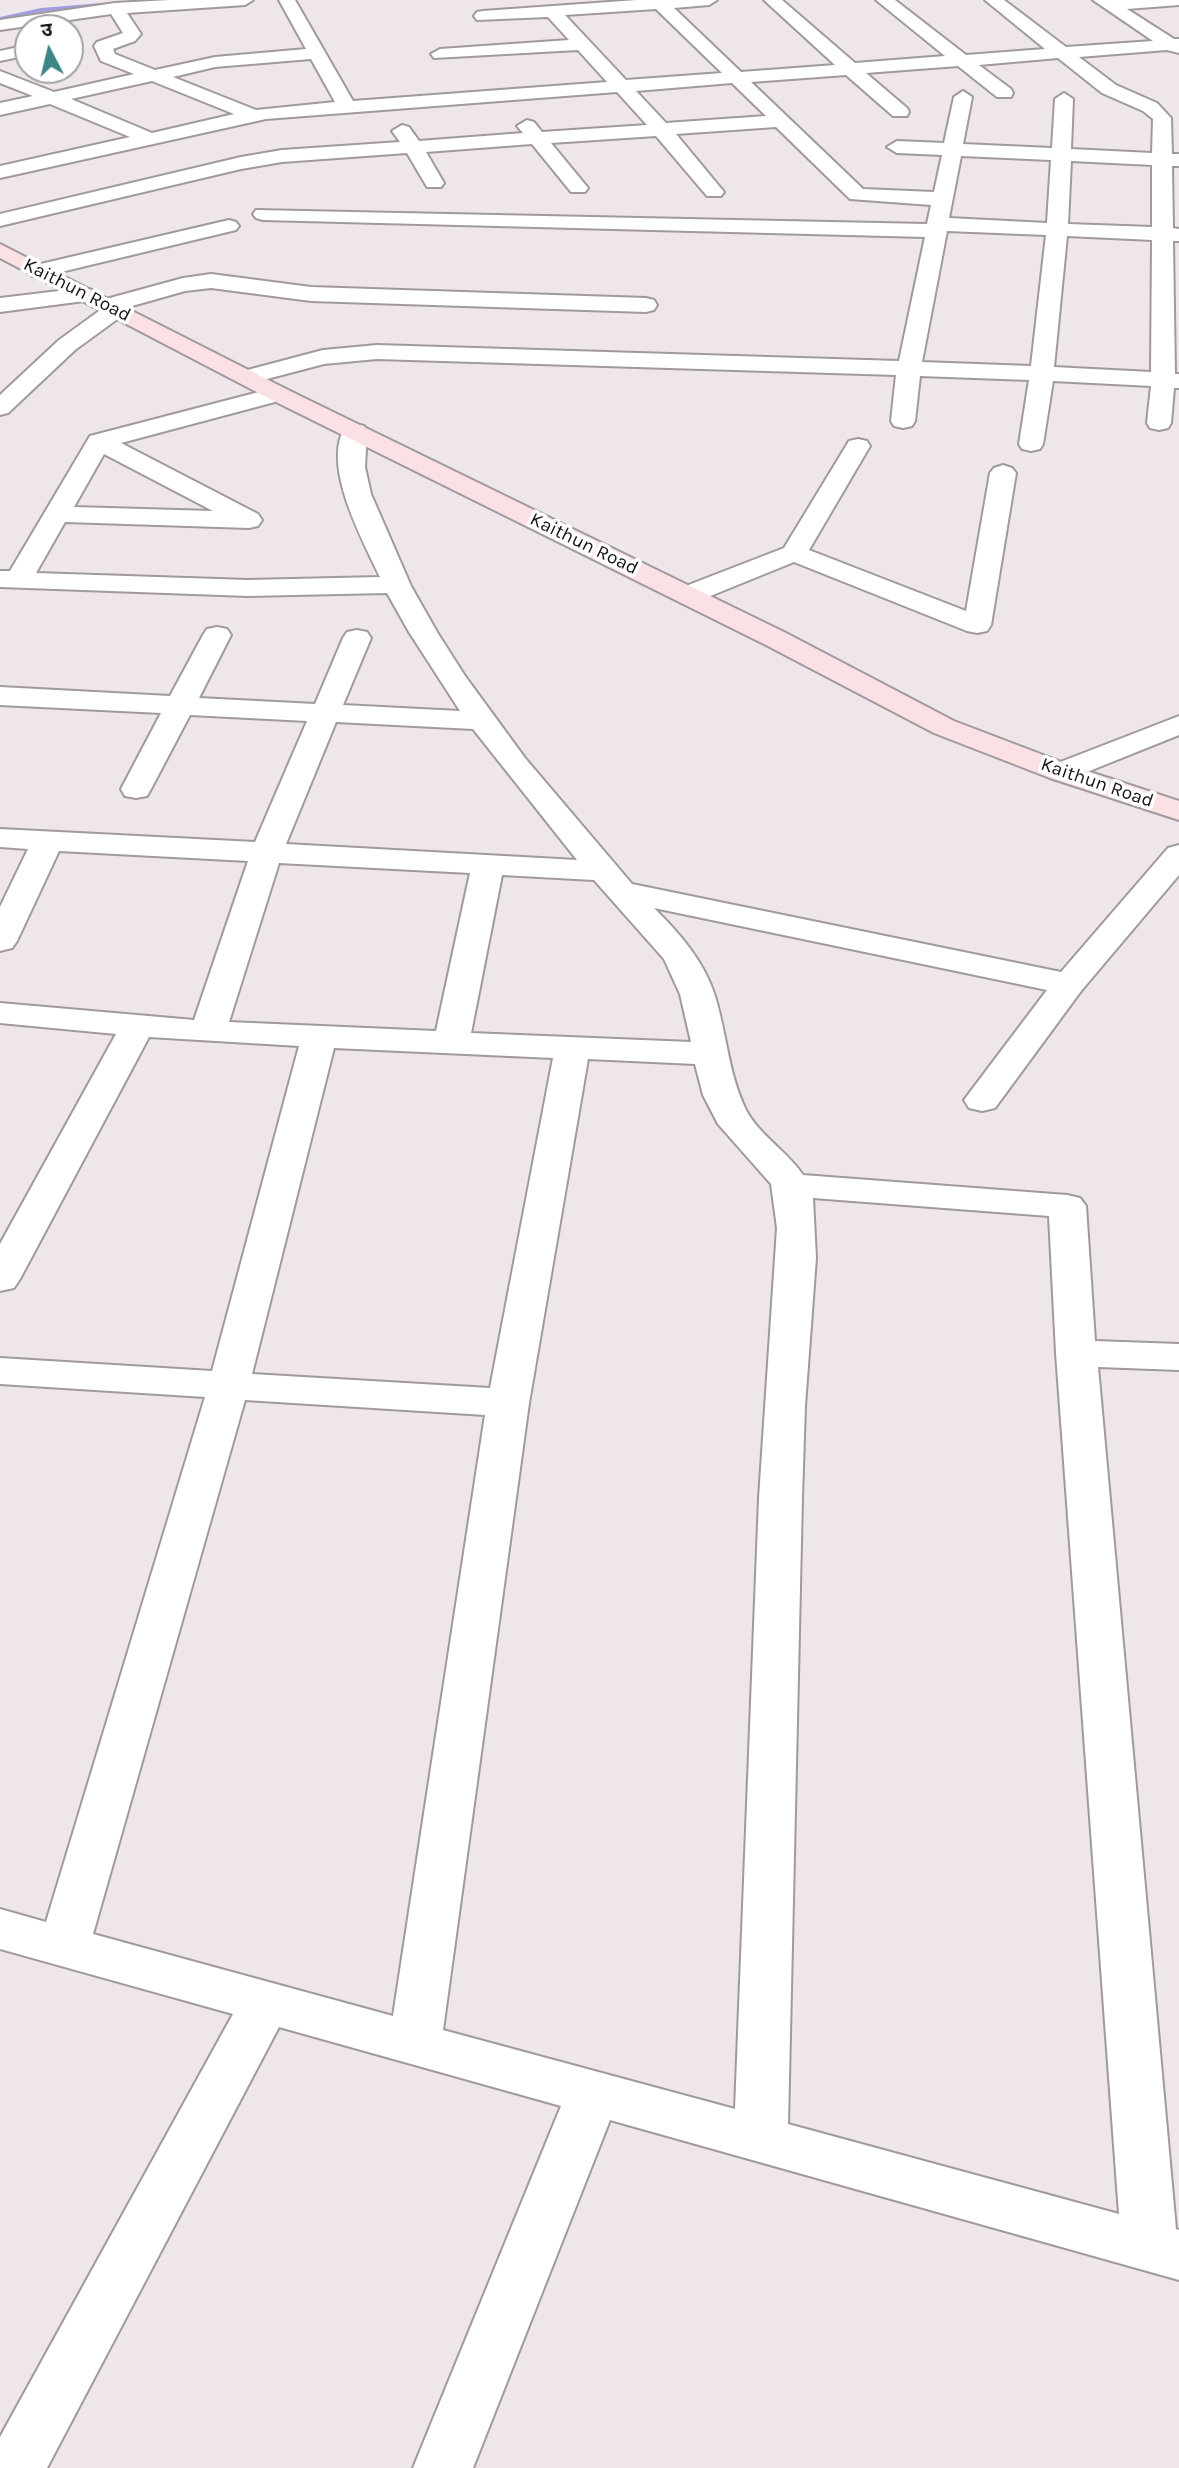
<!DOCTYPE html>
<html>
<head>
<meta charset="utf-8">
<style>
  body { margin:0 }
  #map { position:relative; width:1179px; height:2468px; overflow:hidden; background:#eee6ea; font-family:Karla,"Noto Sans Devanagari",sans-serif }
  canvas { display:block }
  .north { position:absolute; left:14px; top:14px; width:70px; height:70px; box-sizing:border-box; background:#fff; border:2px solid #a2a1a1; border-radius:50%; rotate:353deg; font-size:19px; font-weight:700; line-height:28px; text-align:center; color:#161315 }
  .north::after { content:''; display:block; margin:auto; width:24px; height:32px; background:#3d8586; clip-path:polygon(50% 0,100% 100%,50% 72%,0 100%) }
</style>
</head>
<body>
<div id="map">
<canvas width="1179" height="2468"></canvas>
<div class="north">उ</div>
</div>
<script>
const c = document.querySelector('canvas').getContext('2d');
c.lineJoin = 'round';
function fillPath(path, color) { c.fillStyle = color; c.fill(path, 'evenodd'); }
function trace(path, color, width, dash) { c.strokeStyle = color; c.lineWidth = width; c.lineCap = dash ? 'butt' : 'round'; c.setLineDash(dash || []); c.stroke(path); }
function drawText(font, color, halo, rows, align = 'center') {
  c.font = font + ' Karla,sans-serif'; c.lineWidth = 7; c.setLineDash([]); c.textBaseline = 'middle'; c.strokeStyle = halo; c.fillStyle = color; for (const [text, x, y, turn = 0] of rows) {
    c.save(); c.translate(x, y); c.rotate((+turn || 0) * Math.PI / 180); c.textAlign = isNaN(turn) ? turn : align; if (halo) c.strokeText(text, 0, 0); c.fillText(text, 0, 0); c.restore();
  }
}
const stream = new Path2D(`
  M 138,0 L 163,0 L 41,12 L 0,21 L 0,17 L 41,8 Z`);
const street = new Path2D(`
  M 170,0 L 253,0 L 245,5 L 127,13 L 141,34 L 135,41 L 113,49 L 115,54 L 155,70 L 215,57 L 306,49 L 279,0 L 295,0 L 353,101 L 607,82 L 578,50 L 434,58 L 431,54 L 440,49 L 569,40 L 548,17 L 477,20 L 474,16 L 477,12 L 483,11 L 637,0 L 717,0 L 709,5 L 674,8 L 741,72 L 835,65 L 764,0 L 782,0 L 855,63 L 945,56 L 876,0 L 895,0 L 966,55 L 1045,49 L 985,0 L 1004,0 L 1066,47 L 1153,41 L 1093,0 L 1179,0 L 1179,5 L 1127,9 L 1174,39 L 1179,39 L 1179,53 L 1167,50 L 1079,57 L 1116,85 L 1157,103 L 1171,118 L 1172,154 L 1179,154 L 1179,166 L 1172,166 L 1173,228 L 1179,229 L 1179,241 L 1173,241 L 1175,374 L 1179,374 L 1179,388 L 1174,388 L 1171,423 L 1168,428 L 1159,430 L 1150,428 L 1147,423 L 1151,386 L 1053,381 L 1043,444 L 1040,449 L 1031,451 L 1022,449 L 1019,444 L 1029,380 L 920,376 L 915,421 L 912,426 L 903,428 L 894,426 L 891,421 L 896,375 L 377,359 L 324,364 L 248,384 L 240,382 L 236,377 L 240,372 L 323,350 L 377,345 L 899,361 L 925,237 L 263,220 L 256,218 L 253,214 L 256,210 L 927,224 L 931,205 L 850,199 L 776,127 L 676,134 L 724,192 L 721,196 L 707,196 L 656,136 L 551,143 L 588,188 L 585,192 L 571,192 L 532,144 L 426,152 L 444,183 L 441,187 L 427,187 L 407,153 L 282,162 L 241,169 L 0,226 L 0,214 L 241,157 L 282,150 L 400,142 L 392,131 L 402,125 L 409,127 L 419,141 L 523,133 L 517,126 L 527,120 L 534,122 L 542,132 L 647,125 L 617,92 L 266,119 L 0,178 L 0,166 L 130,137 L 50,104 L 0,115 L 0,103 L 33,96 L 0,83 L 0,71 L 54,92 L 134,74 L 101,61 L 94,46 L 97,42 L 123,33 L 111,14 L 0,30 L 0,20 L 115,3 ZM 656,9 L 722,73 L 626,80 L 565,15 ZM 1058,58 L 1102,93 L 1143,111 L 1153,119 L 1152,153 L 1071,149 L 1073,99 L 1064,93 L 1055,99 L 1052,148 L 963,144 L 972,97 L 963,91 L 954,97 L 944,143 L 897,141 L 887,147 L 897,153 L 942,155 L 934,192 L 863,189 L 751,82 L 846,75 L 893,116 L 907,116 L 909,112 L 907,108 L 866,73 L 958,66 L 997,97 L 1011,97 L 1013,93 L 1011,89 L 979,65 ZM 311,59 L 335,102 L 256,110 L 173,77 L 215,67 ZM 152,81 L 234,114 L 152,133 L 71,99 ZM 732,83 L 766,116 L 666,123 L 636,91 ZM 961,156 L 1051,160 L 1047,223 L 949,218 ZM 1071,161 L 1152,165 L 1152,227 L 1068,224 ZM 947,231 L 1046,235 L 1031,366 L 922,362 ZM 1067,236 L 1152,240 L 1151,372 L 1054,367 Z
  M 28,45 L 28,55 L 0,61 L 0,51 Z
  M 229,220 L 236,222 L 239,226 L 236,230 L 40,277 L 32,276 L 29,271 L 32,266 Z
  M 211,274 L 311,287 L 646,298 L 654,300 L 657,305 L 654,310 L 646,312 L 311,301 L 211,288 L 185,291 L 125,308 L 123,315 L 75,350 L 8,413 L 0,415 L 0,395 L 59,340 L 99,311 L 96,306 L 99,301 L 183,278 Z
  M 84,288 L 92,290 L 95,295 L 92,300 L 0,312 L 0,298 Z
  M 278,387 L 286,389 L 290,394 L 286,399 L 121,443 L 258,514 L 262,520 L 258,526 L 249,528 L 65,522 L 36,573 L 248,580 L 380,577 C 363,541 320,463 346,426 L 355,424 L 364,426 L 367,431 L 365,467 L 371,494 L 411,586 L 437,632 L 465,676 L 525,758 L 632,884 L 1061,972 L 1168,848 L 1179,845 L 1179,875 L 1081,991 L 995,1108 L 982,1111 L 969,1108 L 964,1100 L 1047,990 L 654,908 C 680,934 704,961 715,996 C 727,1035 728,1073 746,1110 C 759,1135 787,1151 803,1175 L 1067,1195 L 1080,1198 L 1086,1206 L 1095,1341 L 1179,1344 L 1179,1370 L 1098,1367 L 1176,2229 L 1179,2230 L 1179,2280 L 610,2120 L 473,2468 L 413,2468 L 561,2106 L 279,2027 L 47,2468 L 0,2468 L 0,2437 L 233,2014 L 0,1949 L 0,1909 L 46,1922 L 205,1397 L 0,1384 L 0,1358 L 212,1371 L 299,1046 L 149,1037 L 20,1279 L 14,1288 L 0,1291 L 0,1244 L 116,1034 L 0,1023 L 0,1003 L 194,1020 L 248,861 L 59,851 L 17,941 L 12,948 L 0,951 L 0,907 L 28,849 L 0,847 L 0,829 L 255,842 L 307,721 L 190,715 L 151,789 L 147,796 L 136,798 L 125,796 L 121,789 L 161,713 L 0,705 L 0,687 L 170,696 L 203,635 L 207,629 L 217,627 L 227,629 L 231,635 L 199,698 L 315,704 L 343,638 L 347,632 L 357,630 L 367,632 L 371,638 L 343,705 L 460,711 L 409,632 L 387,593 L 248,596 L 0,587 L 0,571 L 10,571 L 90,436 ZM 104,454 L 213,511 L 74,507 ZM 336,722 L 473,729 L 577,860 L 286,844 ZM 279,863 L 470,873 L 436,1031 L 229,1022 ZM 502,875 L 594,880 L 664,959 L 680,994 L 691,1042 L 471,1033 ZM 334,1048 L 553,1058 L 490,1388 L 252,1374 ZM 588,1059 L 695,1064 L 703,1095 L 718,1124 L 771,1184 L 777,1228 L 759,1498 L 735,2109 L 443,2030 L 529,1403 ZM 813,1198 L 1049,1216 L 1056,1353 L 1119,2214 L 788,2124 L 802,1498 L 805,1406 L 816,1258 ZM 245,1400 L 485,1415 L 393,2016 L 93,1934 Z
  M 858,439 L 867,441 L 870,446 L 809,550 L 966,611 L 990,473 L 994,468 L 1003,465 L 1012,468 L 1016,473 L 991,625 L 987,631 L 977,633 L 967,631 L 794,562 L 698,601 L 688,603 L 678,601 L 674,595 L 678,589 L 784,548 L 846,446 L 849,441 Z
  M 1179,716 L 1179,735 L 1072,778 L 1061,781 L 1050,778 L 1046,772 L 1050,766 Z`);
const secondary = new Path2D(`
  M 0,244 L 286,389 L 786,633 L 954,721 L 1072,766 L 1179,801 L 1179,820 L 1050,778 L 934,733 L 766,645 L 270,399 L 0,258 Z`);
const farStreetnames = [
  ["Kaithun Road",77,290,27],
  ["Kaithun Road",584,544,26],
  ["Kaithun Road",1097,783,19]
];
fillPath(stream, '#a09ee1');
trace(street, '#a0999d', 4);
trace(secondary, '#a0999d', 4);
fillPath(street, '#fff');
fillPath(secondary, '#fbe1e3');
drawText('19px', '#161315', '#fff', farStreetnames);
</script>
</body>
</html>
